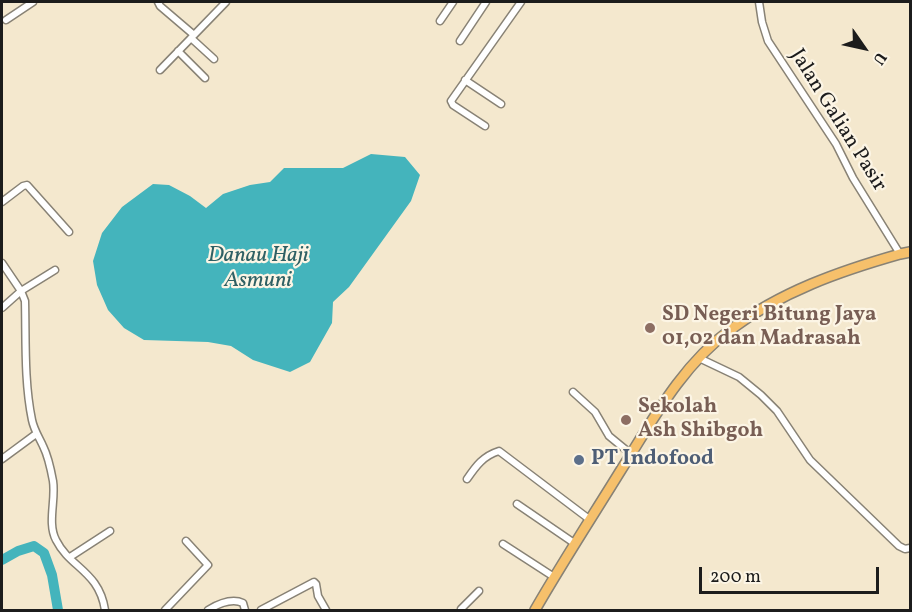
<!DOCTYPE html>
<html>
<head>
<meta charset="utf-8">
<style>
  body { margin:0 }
  #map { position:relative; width:912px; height:612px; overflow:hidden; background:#f4e8ce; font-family:Vollkorn,serif }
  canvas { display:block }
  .frame { position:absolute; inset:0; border:3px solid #1c1c1c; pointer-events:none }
  .north { position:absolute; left:834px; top:18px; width:60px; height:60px; -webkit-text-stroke:4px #fcf5e5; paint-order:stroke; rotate:124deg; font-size:16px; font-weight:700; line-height:24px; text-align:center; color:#1c1c1c }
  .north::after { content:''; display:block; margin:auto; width:21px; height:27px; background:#1c1c1c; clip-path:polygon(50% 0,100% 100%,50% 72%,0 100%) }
  .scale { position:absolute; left:699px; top:567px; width:180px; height:27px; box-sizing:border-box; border:3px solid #1c1c1c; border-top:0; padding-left:8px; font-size:18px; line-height:21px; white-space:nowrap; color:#1c1c1c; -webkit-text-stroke:4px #fcf5e5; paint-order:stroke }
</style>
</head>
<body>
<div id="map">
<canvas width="912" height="612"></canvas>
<div class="frame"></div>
<div class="north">U</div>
<div class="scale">200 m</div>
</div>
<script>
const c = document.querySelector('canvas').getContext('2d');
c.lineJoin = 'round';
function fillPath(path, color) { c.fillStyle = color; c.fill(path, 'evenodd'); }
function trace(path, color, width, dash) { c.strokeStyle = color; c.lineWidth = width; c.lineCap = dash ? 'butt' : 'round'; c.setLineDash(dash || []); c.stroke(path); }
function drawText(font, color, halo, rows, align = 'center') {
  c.font = font + ' Vollkorn,serif'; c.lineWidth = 4.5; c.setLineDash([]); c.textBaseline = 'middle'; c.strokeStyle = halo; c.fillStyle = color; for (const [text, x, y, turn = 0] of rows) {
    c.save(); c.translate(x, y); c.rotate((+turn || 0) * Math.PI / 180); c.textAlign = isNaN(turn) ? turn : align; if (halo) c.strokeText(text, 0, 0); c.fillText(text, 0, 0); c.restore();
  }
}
const water = new Path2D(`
  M 371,154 L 405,157 L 420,175 L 411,201 L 349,287 L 333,302 L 332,323 L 310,362 L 290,372 L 253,360 L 231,346 L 208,342 L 144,340 L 124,328 L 108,310 L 97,285 L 93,261 L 102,233 L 122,207 L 153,184 L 169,185 L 190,196 L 206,208 L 223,194 L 250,185 L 270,182 L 284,168 L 343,168 Z`);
const river = new Path2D(`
  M 2,560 L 18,551 L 34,546 L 44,553 L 52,575 L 58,610`);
const minor = new Path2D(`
  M 158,2 L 160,6 L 194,35 L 160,70
  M 759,2 L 762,22 L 768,41 L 836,144 L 853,178 L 900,254
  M 6,20 L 33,2
  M 440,21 L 453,2
  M 194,35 L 226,2
  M 191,38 L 214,59
  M 460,41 L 486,2
  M 178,51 L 205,78
  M 465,80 L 501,104
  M 485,126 L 453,105 L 451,101 L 521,2
  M 2,202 L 23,186 L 27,185 L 69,232
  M 2,263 L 21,291 L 25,301 C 26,340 24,381 32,420 C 34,430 39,437 43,446 C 48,456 51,470 53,481 C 56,500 47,523 56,540 C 70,568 99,571 105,610
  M 2,308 L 21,291 L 55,270
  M 699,358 L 739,377 L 761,395 L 777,411 L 810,460 L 899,546 L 905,549 L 910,548
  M 573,392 L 595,412 L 609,436 L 631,454
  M 2,459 L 36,434
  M 467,479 C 476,466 483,456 499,451 L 589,519
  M 517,504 L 574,543
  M 503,544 L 554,577
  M 70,557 L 110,531
  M 165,610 L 208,565 L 186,541
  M 208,610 C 218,604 232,598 243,603 L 245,610
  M 261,610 L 314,582 L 316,584 L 318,596 L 326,610
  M 462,610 L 461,609 L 479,591`);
const highway = new Path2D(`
  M 535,610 C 562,563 592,517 621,470 C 652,421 682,365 730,330 C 780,292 840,271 900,254 L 910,252`);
const markers = [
  [650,328,6,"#8d6e63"],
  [626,420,6,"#8d6e63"],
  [579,460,6,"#5c6f8a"]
];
const streetNames = [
  ["Jalan Galian Pasir",837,121,58]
];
const educationNames = [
  ["SD Negeri Bitung Jaya",662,316],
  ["01,02 dan Madrasah",662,340],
  ["Sekolah",638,408],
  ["Ash Shibgoh",638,432]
];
const serviceNames = [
  ["PT Indofood",591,460]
];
const waterNames = [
  ["Danau Haji",258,257],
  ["Asmuni",258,282]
];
fillPath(water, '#44b4bc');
trace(river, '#44b4bc', 10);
trace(minor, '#888275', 9);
trace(highway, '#888275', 12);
trace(minor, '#fff', 6);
trace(highway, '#f6c06b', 9);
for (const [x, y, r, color] of markers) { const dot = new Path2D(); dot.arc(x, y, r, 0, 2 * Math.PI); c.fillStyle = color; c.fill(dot); trace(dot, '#fcf5e5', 2); }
drawText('21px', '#1c1c1c', '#fcf5e5', streetNames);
drawText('bold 21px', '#785e54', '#fcf5e5', educationNames, 'left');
drawText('bold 21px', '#4e5e75', '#fcf5e5', serviceNames, 'left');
drawText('italic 22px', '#2e6064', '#fcf5e5', waterNames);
</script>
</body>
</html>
